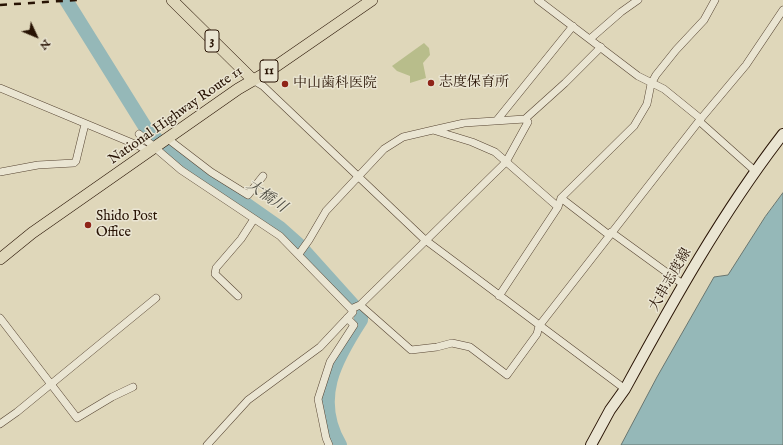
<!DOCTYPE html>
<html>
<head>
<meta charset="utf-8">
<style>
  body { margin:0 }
  #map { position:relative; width:783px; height:445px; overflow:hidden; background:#dfd7ba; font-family:"IM FELL English",serif }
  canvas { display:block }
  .north { position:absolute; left:16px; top:16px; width:40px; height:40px; -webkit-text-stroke:3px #eae5d2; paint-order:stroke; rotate:134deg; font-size:11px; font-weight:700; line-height:16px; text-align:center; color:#281304 }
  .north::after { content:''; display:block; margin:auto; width:14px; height:18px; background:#281304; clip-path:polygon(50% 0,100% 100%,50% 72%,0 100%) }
</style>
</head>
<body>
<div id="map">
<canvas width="783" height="445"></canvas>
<div class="north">N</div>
</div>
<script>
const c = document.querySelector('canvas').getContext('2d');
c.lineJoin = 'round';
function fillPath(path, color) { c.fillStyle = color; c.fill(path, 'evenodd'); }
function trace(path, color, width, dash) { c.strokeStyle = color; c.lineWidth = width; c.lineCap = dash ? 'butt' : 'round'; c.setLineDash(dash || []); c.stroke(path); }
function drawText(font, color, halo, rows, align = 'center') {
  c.font = font + ' "IM FELL English","Noto Serif JP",serif'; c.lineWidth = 3; c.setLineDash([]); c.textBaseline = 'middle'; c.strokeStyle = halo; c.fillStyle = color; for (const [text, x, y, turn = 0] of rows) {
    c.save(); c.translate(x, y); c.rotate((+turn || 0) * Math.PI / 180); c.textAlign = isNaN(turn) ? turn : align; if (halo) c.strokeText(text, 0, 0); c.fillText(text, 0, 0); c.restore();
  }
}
const green = new Path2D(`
  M 424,43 L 429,48 L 430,55 L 423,63 L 426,78 L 410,83 L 410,76 L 397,71 L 392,66 Z`);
const water = new Path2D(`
  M 783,193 L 783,445 L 621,445 L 657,377 L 714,277 L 728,275 L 765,217 Z`);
const river = new Path2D(`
  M 66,0 L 147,130 L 166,148 L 280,228 L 298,244 L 361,314 L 361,320 C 335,360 313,399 340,445`);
const minor = new Path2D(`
  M 538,0 L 638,76 L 664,89 L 701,119
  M 590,39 L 621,12 L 638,0
  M 253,80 L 263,86 L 424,239 L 625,389
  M 0,88 L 137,145 L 150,152
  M 497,120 L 573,26
  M 699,121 L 755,171
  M 433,130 L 464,123 L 525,119
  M 139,134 L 181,170 L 280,236 L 351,309
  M 168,139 L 211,172 L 248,195 L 263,176
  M 0,172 L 38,165 L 74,163 L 76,161 L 85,124
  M 561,198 L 609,235
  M 611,232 L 684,285
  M 299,254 L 309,240 L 326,211 L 384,149 L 403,137 L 433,130 L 472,142 L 495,152 L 558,207 L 561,198 L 634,126 L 647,104 L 651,84 L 656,75 L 676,50 L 704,20 L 715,0
  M 238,296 L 215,274 L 216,268 L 241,239 L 254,219
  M 499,296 L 558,207
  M 360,305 L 411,350 L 437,347 L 452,343 L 470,347 L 507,375 L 537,334 L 539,326 L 699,121 L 746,65 L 783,10
  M 0,318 L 77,418 L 112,397 L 133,387
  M 0,424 L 17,412 L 156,298
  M 207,445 L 248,400 L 320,347 L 353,312 L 351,309 L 360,305 L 506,162 L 528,122 L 525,119 L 565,83 L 601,47
  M 329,445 L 326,438 L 318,399 L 330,362 L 354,325 L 347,318`);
const secondary = new Path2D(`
  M 591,445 L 610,410 L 625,389 C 673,301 722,213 783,134`);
const primary = new Path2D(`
  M 172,0 L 253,80`);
const trunk = new Path2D(`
  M 0,259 L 32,233 L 238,89 L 269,71 L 372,0`);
const rail = new Path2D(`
  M 0,5 L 77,0`);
const markers = [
  [431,83,4,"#8f2418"],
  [285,84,4,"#8f2418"],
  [88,225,4,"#8f2418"]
];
const shields = [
  [212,41,14],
  [269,71,18]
];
const shieldNames = [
  ["3",212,41],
  ["11",269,71]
];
const poiNames = [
  ["志度保育所",439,83],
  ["中山歯科医院",293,84],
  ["Shido Post",96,217],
  ["Office",96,233]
];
const streetNames = [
  ["National Highway Route 11",176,116,-35],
  ["大串志度線",671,280,-60]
];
const waterNames = [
  ["大橋川",266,197,35]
];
fillPath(green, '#b8bd8b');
fillPath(water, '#95b8b8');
trace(water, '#697670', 1);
trace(river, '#95b8b8', 14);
trace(minor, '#564432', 8);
trace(secondary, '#281304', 12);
trace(primary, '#281304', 12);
trace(trunk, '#281304', 12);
trace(minor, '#eae5d2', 7);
trace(secondary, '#eae5d2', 10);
trace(primary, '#dfd7ba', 11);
trace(trunk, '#dfd7ba', 11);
trace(rail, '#281304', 2.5, [7, 7]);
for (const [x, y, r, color] of markers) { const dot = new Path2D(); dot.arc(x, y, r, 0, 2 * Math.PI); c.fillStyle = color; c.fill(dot); trace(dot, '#eae5d2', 1.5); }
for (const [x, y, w] of shields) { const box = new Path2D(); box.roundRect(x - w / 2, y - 11, w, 22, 3); c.fillStyle = '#eae5d2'; c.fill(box); trace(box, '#281304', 1); }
drawText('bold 13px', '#281304', null, shieldNames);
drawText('14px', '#281304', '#eae5d2', poiNames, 'left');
drawText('14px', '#281304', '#eae5d2', streetNames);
drawText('italic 15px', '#4e4d43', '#eae5d2', waterNames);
</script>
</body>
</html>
